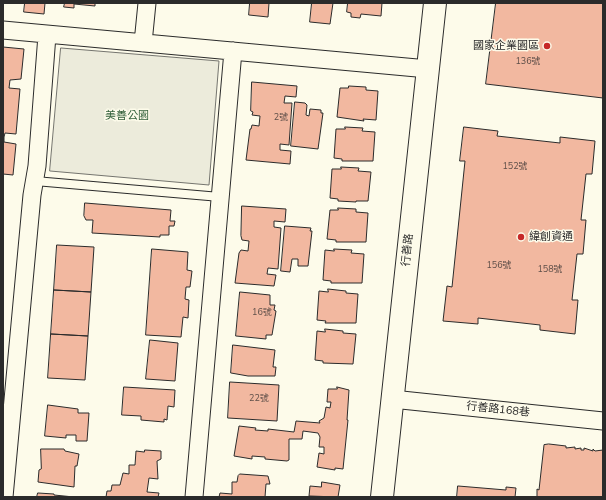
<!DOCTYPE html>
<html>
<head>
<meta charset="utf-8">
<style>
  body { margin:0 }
  #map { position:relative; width:606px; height:500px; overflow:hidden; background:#fdfbea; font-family:"Nunito Sans",sans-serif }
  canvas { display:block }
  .frame { position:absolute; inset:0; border:4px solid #2b2b2b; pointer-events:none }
</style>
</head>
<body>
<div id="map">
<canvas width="606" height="500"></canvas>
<div class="frame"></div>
</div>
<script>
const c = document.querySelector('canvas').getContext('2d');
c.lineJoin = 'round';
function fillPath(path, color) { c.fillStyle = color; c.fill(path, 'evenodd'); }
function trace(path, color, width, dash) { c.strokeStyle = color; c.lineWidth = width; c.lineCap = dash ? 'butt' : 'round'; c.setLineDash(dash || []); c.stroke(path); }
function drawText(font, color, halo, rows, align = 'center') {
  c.font = font + ' "Nunito Sans","Noto Sans TC",sans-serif'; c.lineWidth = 3; c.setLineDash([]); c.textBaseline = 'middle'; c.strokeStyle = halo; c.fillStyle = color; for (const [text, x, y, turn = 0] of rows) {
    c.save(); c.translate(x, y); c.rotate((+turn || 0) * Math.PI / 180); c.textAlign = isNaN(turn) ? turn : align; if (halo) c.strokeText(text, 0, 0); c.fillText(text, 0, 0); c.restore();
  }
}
const green = new Path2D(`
  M 61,48 L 219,61 L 209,185 L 50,171 Z`);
const building = new Path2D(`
  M 25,3 L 45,3 L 44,14 L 24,12 Z
  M 65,3 L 95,3 L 95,6 L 74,4 L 74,8 L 64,7 Z
  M 250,3 L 269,3 L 268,17 L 249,15 Z
  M 312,3 L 333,3 L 330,24 L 310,22 Z
  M 348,3 L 382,3 L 381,16 L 361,14 L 360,18 L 351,17 L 351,13 L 347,12 Z
  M 496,3 L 603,3 L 603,98 L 486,84 Z
  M 3,47 L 24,49 L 21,79 L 10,80 L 9,88 L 20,89 L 16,134 L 5,133 L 4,137 L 4,142 L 16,144 L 13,175 L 3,174 Z
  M 252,82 L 297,86 L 296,97 L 285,96 L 284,103 L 292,103 L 289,145 L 280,144 L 280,150 L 291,151 L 290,164 L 246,160 L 250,129 L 251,129 L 252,125 L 259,126 L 260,116 L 252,115 L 253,112 L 251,111 Z
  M 349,86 L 366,87 L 366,90 L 378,91 L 376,120 L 363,119 L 364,121 L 337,117 L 340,88 L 348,88 Z
  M 295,102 L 305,103 L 307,105 L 306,115 L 309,116 L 310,109 L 321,110 L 321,113 L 323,113 L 318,149 L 291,146 Z
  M 345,127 L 363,128 L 362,131 L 375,132 L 373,161 L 342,161 L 342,159 L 334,158 L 336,129 L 345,129 Z
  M 464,127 L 498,131 L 497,136 L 560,143 L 560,137 L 595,141 L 592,174 L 586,174 L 581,220 L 586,220 L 583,254 L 577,254 L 572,300 L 578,300 L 575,334 L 540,330 L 540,325 L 478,318 L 478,324 L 443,321 L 447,286 L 452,287 L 465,161 L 460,161 Z
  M 341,167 L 359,168 L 358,171 L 371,172 L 368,201 L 356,201 L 356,202 L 338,201 L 338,199 L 330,198 L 332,169 L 341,169 Z
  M 85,203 L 171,210 L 170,221 L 175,221 L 174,226 L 169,226 L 169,235 L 160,235 L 160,237 L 92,233 L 93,220 L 86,220 L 84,216 Z
  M 242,206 L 286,209 L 285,222 L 274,221 L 274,227 L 281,228 L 278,269 L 268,268 L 267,274 L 276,275 L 274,286 L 235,283 L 239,253 L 241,250 L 248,251 L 249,241 L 242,240 L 241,236 Z
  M 338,208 L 356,209 L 356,212 L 368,213 L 366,242 L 336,242 L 336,240 L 327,239 L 330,210 L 338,210 Z
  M 285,226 L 311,228 L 310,231 L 312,231 L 308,266 L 298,266 L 298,259 L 292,259 L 290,272 L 281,271 Z
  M 57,245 L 94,247 L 91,292 L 54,290 Z
  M 152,249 L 188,252 L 187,270 L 192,271 L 190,287 L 186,287 L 185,299 L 189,300 L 188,318 L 183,317 L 181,337 L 146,335 Z
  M 334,249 L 352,250 L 351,253 L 364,254 L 362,283 L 331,283 L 331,281 L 323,280 L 325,250 L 334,251 Z
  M 328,289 L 346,291 L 346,293 L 358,294 L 356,323 L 325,323 L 326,321 L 317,320 L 319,291 L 328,292 Z
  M 54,290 L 91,292 L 88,336 L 51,334 Z
  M 240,292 L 270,295 L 270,305 L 275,305 L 274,310 L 276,311 L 272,335 L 266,335 L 266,339 L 236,336 Z
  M 325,329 L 343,331 L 343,333 L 356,334 L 353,364 L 323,363 L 323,361 L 315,360 L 317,331 L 325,332 Z
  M 51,334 L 88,336 L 85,380 L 48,378 Z
  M 150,340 L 178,343 L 175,381 L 146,379 Z
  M 233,345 L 275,350 L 273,367 L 276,367 L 275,376 L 248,376 L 231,373 Z
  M 230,382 L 279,385 L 277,421 L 228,418 Z
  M 124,387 L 175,390 L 174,407 L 168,406 L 167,420 L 164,419 L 164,422 L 141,420 L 141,416 L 122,415 Z
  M 337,387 L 349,390 L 347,420 L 348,420 L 343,469 L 335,468 L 335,470 L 317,467 L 319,453 L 324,454 L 324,447 L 319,447 L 320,437 L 318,433 L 303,431 L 302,439 L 289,439 L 289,460 L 287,461 L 265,459 L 265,457 L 252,456 L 252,459 L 234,456 L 239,426 L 256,428 L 255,430 L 268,431 L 268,429 L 294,432 L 296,421 L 320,423 L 319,421 L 324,418 L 326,407 L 330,408 L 331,402 L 327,402 L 328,389 L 337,389 Z
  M 48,405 L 78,409 L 78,413 L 89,413 L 87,441 L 76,441 L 76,435 L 66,435 L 66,438 L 45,436 Z
  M 549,444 L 566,446 L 566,448 L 575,447 L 575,449 L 581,448 L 581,450 L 584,450 L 584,448 L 593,451 L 593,449 L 595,451 L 603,450 L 603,497 L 537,497 L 537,489 L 539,490 L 544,445 Z
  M 41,449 L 64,449 L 65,451 L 79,454 L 77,466 L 75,466 L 74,487 L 38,482 L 39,470 L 41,469 Z
  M 145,450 L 161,451 L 161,459 L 157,461 L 158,479 L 149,478 L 147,492 L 159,493 L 158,497 L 106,497 L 107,491 L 111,491 L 112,485 L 120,485 L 123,473 L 129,474 L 129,465 L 135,465 L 136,451 L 144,452 Z
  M 240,474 L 268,476 L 270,484 L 266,484 L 265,497 L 219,497 L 220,493 L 232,494 L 232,482 L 237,482 L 238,476 Z
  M 322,482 L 340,485 L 338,497 L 309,496 L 310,486 L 321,487 Z
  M 458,486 L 506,490 L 506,487 L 516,488 L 515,497 L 457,497 Z
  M 38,493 L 54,494 L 54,495 L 74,497 L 37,497 Z`);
const lane = new Path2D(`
  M 35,181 L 220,197`);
const street = new Path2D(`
  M 3,30 L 428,69
  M 143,43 L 147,3
  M 392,399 L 603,421
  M 4,497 L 32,195 L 37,166 L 47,35
  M 194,497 L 233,51`);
const secondary = new Path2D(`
  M 382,497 L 435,3`);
const markers = [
  [547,46,4,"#c62828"],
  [521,237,4,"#c62828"]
];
const numberNames = [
  ["136號",528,62],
  ["2號",281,118],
  ["152號",515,167],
  ["156號",499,266],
  ["158號",550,270],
  ["16號",262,313],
  ["22號",259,399]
];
const poiNames = [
  ["國家企業園區",539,46],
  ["緯創資通",529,237,"left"]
];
const parkNames = [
  ["美善公園",127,116]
];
const streetNames = [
  ["行善路",408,250,-84],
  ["行善路168巷",498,410,6]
];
fillPath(green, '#ecebdb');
trace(green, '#74746e', 1);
fillPath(building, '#f2b8a0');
trace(building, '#2b2b2b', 1);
trace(lane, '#2b2b2b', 10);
trace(street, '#2b2b2b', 19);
trace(secondary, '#2b2b2b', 24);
trace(lane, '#fdfbea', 8);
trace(street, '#fdfbea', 17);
trace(secondary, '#fdfbea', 22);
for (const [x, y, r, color] of markers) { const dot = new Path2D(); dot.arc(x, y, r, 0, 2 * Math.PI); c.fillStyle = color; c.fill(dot); trace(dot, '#fdfbea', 1.5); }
drawText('9px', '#5d4e48', null, numberNames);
drawText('11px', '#2b2b2b', '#fdfbea', poiNames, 'right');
drawText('11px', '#34623c', '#fdfbea', parkNames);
drawText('11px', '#2b2b2b', '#fdfbea', streetNames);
</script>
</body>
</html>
